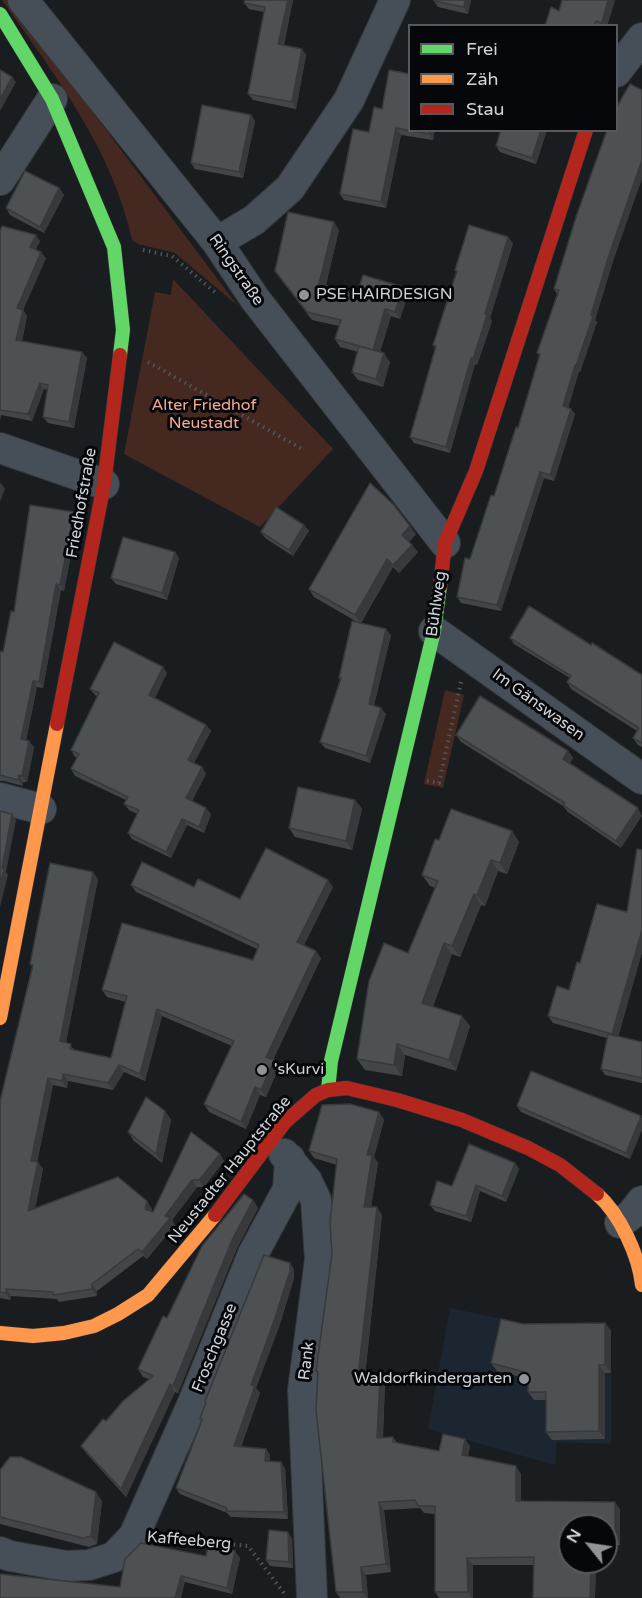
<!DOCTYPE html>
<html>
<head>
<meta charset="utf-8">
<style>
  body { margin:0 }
  #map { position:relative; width:642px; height:1598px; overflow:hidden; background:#1a1d20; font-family:"Varela Round",sans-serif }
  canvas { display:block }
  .legend { position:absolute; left:408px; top:24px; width:210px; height:108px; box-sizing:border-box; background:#05070a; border:2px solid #56595d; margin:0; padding:8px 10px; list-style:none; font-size:18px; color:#cfd4d9 }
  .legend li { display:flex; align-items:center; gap:12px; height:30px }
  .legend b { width:30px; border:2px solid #56595d }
  .north { position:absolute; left:558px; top:1514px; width:60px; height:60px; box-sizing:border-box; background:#05070a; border:2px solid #56595d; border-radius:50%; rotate:300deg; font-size:16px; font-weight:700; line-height:24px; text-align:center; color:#cfd4d9 }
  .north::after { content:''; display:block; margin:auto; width:21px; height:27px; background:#909498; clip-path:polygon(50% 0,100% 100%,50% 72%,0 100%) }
</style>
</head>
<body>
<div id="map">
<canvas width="642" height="1598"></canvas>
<ul class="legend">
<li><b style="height:8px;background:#63d668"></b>Frei</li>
<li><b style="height:8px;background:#ff974d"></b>Zäh</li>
<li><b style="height:8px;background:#b3261e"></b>Stau</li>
</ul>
<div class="north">N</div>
</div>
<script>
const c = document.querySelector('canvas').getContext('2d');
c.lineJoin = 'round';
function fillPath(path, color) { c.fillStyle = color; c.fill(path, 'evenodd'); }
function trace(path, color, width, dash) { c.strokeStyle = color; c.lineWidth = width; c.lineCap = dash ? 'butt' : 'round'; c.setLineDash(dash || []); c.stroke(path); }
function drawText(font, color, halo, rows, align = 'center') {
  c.font = font + ' "Varela Round",sans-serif'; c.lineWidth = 6; c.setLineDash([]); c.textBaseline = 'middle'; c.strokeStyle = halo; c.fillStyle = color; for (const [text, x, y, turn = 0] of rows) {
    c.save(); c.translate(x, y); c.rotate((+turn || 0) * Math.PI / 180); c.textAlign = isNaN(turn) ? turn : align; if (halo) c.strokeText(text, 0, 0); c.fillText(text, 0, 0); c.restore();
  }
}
const built = new Path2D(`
  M 450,1308 L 540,1327 L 611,1329 L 611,1444 L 557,1442 L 555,1465 L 428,1429 Z`);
const green = new Path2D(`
  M 2,0 L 9,0 L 237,305 L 175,253 L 138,244 L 132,240 C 113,150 54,74 2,0 Z
  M 173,279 L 333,449 L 260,527 L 124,454 L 155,292 L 171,295 Z
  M 445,690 L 464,695 L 443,788 L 424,784 Z`);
const path = new Path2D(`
  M 143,250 L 172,256 L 217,294
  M 148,362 L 304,450
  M 427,781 L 439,783 L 461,682
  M 162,1538 L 248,1546 L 284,1593`);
const street = new Path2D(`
  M 23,0 L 217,242 L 255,299 L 445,543
  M 616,72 L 642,38
  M 0,180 L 52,99
  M 217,242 L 254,220 L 290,188 L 349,100 L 395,0
  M 0,448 L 104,484
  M 434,631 L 642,779
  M 0,798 L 41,809
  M 284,1154 L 307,1181 L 316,1200 L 320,1259 L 303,1390 L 312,1598
  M 620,1223 L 632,1214 L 642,1201
  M 0,1552 L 10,1556 L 66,1566 L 89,1565 L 114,1557 L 134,1536 L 192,1405 L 253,1254 L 288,1189 L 290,1159`);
const fast = new Path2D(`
  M 0,14 L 52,99 L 114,247 L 123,330 L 120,355
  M 328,1090 L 331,1061 L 434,631 L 440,586`);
const slow = new Path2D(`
  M 0,1018 L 57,724
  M 597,1194 C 620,1214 639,1256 642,1285
  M 0,1333 L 33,1336 L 64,1333 L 94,1326 L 118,1314 L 148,1295 L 215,1215`);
const jam = new Path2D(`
  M 440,586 L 445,543 L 476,471 L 586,130
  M 57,724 L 104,484 L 120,355
  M 215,1215 L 285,1122 L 316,1095 L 328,1090 L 347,1088 L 397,1100 L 462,1120 L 528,1148 L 560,1165 L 597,1194`);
const wall = new Path2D(`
  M 293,0 L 284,45 L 302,49 L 306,55 L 296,109 L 253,100 L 248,94 L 264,12 L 249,9 L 244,3 Z
  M 471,0 L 468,14 L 438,7 L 434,1 Z
  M 562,0 L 615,0 L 607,26 L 545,26 L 559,11 Z
  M 642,90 L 642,178 L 613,261 L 595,320 L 597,322 L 580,372 L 579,371 L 568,408 L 575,414 L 554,481 L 544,478 L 501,611 L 461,603 L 457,597 L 518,428 L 540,356 L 537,353 L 557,294 L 554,289 Z
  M 374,107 L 410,130 L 435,130 L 433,140 L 401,135 L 386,208 L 344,200 L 340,194 L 369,132 Z
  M 251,115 L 255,121 L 243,178 L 195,169 L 191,163 Z
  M 501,130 L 547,130 L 536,164 L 500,152 L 496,146 Z
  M 59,188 L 64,195 L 44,233 L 10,215 L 6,208 Z
  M 339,230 L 326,285 L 357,294 L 403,287 L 408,294 L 400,319 L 391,316 L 380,352 L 390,362 L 383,387 L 358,380 L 352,372 L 358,352 L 340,347 L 335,339 L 339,326 L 312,320 L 280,278 Z
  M 0,231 L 40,241 L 36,249 L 46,258 L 23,310 L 27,316 L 22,341 L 82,352 L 87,358 L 74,428 L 48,423 L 43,417 L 47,390 L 44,389 L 32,421 L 1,415 L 0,421 Z
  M 513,243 L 490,318 L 492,321 L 477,365 L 475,364 L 450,453 L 414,443 L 410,437 L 435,348 L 433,345 L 456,272 L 455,270 Z
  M 78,518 L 64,591 L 61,590 L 43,688 L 37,687 L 26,740 L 34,747 L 27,782 L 23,782 L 23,786 L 4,781 L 0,781 L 0,651 L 3,652 L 14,612 Z
  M 304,525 L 309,531 L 293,556 L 265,538 L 261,532 Z
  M 416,534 L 409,542 L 418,552 L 399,573 L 393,567 L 361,623 L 391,635 L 374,705 L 386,714 L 370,763 L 325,748 L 320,742 L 340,680 L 339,678 L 359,623 L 314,597 L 309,589 Z
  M 179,558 L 167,600 L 116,584 L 111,578 Z
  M 510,638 L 591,645 L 642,675 L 642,747 L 638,745 L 633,738 L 637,731 L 571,689 L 567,682 L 570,678 L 514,644 Z
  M 167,673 L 155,698 L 206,725 L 211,731 L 194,763 L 202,767 L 206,774 L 192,801 L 211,814 L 204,833 L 187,825 L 171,858 L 132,839 L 128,833 L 137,814 L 129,810 L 124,804 L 126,800 L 75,776 L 71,769 L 77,758 L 75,757 L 71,750 L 97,696 L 95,695 L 90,689 Z
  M 456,735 L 568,751 L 573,758 L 570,763 L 621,848 L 568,812 L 563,806 L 461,742 Z
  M 355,800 L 362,809 L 352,850 L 295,837 L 289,828 Z
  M 512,831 L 519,842 L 507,874 L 498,871 L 485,906 L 481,905 L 460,957 L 452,954 L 433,1007 L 462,1016 L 470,1026 L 456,1071 L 405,1055 L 402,1076 L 365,1070 L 357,1059 L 408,953 L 435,888 L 430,886 L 422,875 L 439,840 Z
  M 642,850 L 642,952 L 618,1037 L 642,1042 L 642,1083 L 605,1075 L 601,1069 L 607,1038 L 553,1023 L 548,1016 L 569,990 L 580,963 L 627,912 Z
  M 98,879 L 66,1042 L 75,1050 L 111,1058 L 126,1002 L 107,997 L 102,990 L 253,960 L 257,949 L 136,892 L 131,885 L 194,887 L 240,899 L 333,887 L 304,945 L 321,958 L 273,1060 L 279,1067 L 266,1097 L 260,1095 L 246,1129 L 209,1112 L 204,1104 L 232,1046 L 162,1016 L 145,1081 L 124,1072 L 113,1090 L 68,1081 L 67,1088 L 53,1085 L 37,1162 L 43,1169 L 35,1209 L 152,1209 L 151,1212 L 153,1212 L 191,1132 L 224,1161 L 204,1187 L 197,1187 L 172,1220 L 175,1225 L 147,1259 L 143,1256 L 97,1291 L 97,1296 L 59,1302 L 57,1299 L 11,1296 L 10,1300 L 0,1298 L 0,1101 L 32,967 L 30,964 Z
  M 517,1106 L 642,1118 L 630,1159 L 521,1112 Z
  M 165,1111 L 171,1120 L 162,1163 L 134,1141 L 128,1132 Z
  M 379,1112 L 384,1120 L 374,1157 L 378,1163 L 371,1207 L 382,1215 L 365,1376 L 380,1376 L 385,1384 L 383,1438 L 393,1437 L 397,1443 L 439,1451 L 470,1446 L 468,1456 L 521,1474 L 521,1501 L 620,1509 L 620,1545 L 606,1545 L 606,1526 L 570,1526 L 570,1562 L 596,1562 L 595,1598 L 533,1598 L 534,1565 L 473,1565 L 473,1598 L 439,1598 L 435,1592 L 435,1514 L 424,1513 L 420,1508 L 384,1510 L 391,1572 L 366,1575 L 368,1598 L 340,1598 L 336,1592 L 318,1374 L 316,1371 L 332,1254 L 337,1165 L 314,1158 L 309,1151 Z
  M 515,1163 L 519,1169 L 506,1202 L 480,1191 L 471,1222 L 435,1211 L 430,1205 L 452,1186 Z
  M 253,1200 L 258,1208 L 237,1248 L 178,1393 L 175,1392 L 126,1497 L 86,1453 L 81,1446 L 149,1379 L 143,1377 L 138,1369 L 167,1318 Z
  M 294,1269 L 294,1278 L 280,1324 L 256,1388 L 260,1393 L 241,1447 L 266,1449 L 270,1455 L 270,1461 L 285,1468 L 288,1519 L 231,1517 L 227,1513 L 180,1494 L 176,1488 L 202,1421 L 200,1419 L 206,1403 L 205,1401 Z
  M 605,1323 L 611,1331 L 611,1373 L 605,1373 L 605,1439 L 552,1440 L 546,1432 L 546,1400 L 534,1400 L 528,1392 L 528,1379 L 497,1371 L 491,1363 L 523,1324 Z
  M 0,1470 L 102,1501 L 97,1544 L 89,1547 L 0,1524 Z
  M 292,1538 L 293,1568 L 270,1566 L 266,1560 Z
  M 206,1556 L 240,1558 L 232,1594 L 185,1582 L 120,1587 Z`);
const shadedWall = new Path2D(`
  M 288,0 L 293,0 L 282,50 L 278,44 Z
  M 465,0 L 471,0 L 468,14 L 464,7 Z
  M 608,0 L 615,0 L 607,26 L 604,26 L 602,23 Z
  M 302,49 L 306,55 L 296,109 L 292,102 Z
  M 12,77 L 16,82 L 0,111 L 0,99 Z
  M 251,115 L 255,121 L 243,178 L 239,172 Z
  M 396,128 L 401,135 L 386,208 L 381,202 Z
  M 429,130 L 435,130 L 433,140 L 429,134 Z
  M 541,130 L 547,130 L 536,164 L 532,158 Z
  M 642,160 L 642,178 L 613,261 L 595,320 L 597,322 L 580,372 L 576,366 L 591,315 L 609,255 Z
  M 59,188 L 64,195 L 44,233 L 40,227 Z
  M 334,222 L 339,230 L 324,291 L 319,284 Z
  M 36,235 L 40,241 L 34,253 L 30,247 Z
  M 508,237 L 513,243 L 490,318 L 492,321 L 477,365 L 473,359 L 485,314 Z
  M 41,252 L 46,258 L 23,310 L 27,316 L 21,346 L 16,340 L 17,308 Z
  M 403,287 L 408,294 L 400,319 L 395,312 Z
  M 385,309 L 391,316 L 378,358 L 373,350 Z
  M 82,352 L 87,358 L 74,428 L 69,422 Z
  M 384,353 L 390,362 L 383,387 L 376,379 Z
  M 471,358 L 475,364 L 450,453 L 446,447 Z
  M 575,365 L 579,371 L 567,412 L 563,406 Z
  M 40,383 L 44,389 L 32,421 L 28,414 Z
  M 571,409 L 575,414 L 554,481 L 550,475 Z
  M 540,472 L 544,478 L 501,611 L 497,605 Z
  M 1,483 L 5,489 L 0,502 L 0,484 Z
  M 74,512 L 78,518 L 64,591 L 60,585 Z
  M 304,525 L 309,531 L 293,556 L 289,550 Z
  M 410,526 L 416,534 L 408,543 L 402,535 Z
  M 412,545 L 418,552 L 399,573 L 393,565 Z
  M 175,552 L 179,558 L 167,600 L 162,593 Z
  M 387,559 L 393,567 L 360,623 L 355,615 Z
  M 56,584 L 61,590 L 43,688 L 39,682 Z
  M 386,629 L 391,635 L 373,710 L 369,704 Z
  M 163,667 L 167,673 L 153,701 L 149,695 Z
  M 33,681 L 37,687 L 25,746 L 21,739 Z
  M 381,708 L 386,714 L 370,763 L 366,756 Z
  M 206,725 L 211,731 L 192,766 L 188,760 Z
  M 29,741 L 34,747 L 27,782 L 22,776 Z
  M 568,751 L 573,758 L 568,766 L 563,759 Z
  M 202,767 L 206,774 L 190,804 L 186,798 Z
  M 19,775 L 23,782 L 23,786 L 18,780 Z
  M 355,800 L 362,809 L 352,850 L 346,841 Z
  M 206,808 L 211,814 L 204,833 L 199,827 Z
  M 638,808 L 642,816 L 621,848 L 616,841 Z
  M 12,814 L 16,820 L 6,872 L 8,875 L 0,907 L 0,884 L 2,868 Z
  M 182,819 L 187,825 L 171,858 L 166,852 Z
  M 512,831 L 519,842 L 507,874 L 500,863 Z
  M 491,860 L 498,871 L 485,906 L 477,895 Z
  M 93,872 L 98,879 L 65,1048 L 60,1041 Z
  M 328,880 L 333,887 L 302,949 L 297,942 Z
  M 474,894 L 481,905 L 460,957 L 452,946 Z
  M 642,930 L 642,952 L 617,1041 L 612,1034 Z
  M 444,943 L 452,954 L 430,1014 L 422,1003 Z
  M 316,951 L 321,958 L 271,1064 L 266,1057 Z
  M 157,1009 L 162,1016 L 145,1081 L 140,1074 Z
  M 462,1016 L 470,1026 L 456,1071 L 449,1060 Z
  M 397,1044 L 405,1055 L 402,1076 L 394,1065 Z
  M 274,1060 L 279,1067 L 266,1097 L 261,1090 Z
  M 119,1065 L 124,1072 L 113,1090 L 108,1083 Z
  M 63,1074 L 68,1081 L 67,1088 L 62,1081 Z
  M 48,1078 L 53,1085 L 36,1168 L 31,1161 Z
  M 255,1087 L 260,1095 L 246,1129 L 241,1122 Z
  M 165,1111 L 171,1120 L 162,1163 L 156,1154 Z
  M 379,1112 L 384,1120 L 374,1157 L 378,1163 L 370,1214 L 364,1207 L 367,1155 Z
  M 641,1116 L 642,1118 L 642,1130 L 630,1159 L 626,1153 Z
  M 220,1154 L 224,1161 L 204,1187 L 199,1180 Z
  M 38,1162 L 43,1169 L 33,1218 L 28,1211 Z
  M 515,1163 L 519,1169 L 506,1202 L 502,1196 Z
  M 192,1180 L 197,1187 L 172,1220 L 175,1225 L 147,1259 L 142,1252 L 165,1216 Z
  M 476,1185 L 480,1191 L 471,1222 L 466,1216 Z
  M 253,1200 L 258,1208 L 237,1248 L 178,1393 L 173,1386 L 232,1240 Z
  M 147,1201 L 152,1209 L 150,1217 L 145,1209 Z
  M 377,1207 L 382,1215 L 364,1384 L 358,1376 Z
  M 290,1263 L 294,1269 L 294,1278 L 280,1324 L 256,1388 L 260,1393 L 239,1452 L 234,1446 L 251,1385 Z
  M 92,1284 L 97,1291 L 97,1296 L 92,1289 Z
  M 6,1289 L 11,1296 L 10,1300 L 6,1293 Z
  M 605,1323 L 611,1331 L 611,1373 L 605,1365 Z
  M 599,1365 L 605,1373 L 605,1439 L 599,1431 Z
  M 380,1376 L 385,1384 L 382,1446 L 377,1438 Z
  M 170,1384 L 175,1392 L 126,1497 L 121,1489 Z
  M 465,1439 L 470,1446 L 467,1462 L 462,1455 Z
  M 266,1449 L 270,1455 L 270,1467 L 265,1461 Z
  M 281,1462 L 285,1468 L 288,1519 L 284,1512 Z
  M 516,1466 L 521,1474 L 521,1509 L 516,1501 Z
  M 96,1492 L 102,1501 L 97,1544 L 91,1536 Z
  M 379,1502 L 384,1510 L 391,1572 L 386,1564 Z
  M 615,1502 L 620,1509 L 620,1545 L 615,1537 Z
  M 288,1532 L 292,1538 L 293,1568 L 289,1562 Z
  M 235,1551 L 240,1558 L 232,1594 L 227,1588 Z
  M 467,1558 L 473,1565 L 473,1598 L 472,1598 L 468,1592 Z
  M 591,1562 L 596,1562 L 595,1598 L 590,1598 Z
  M 361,1567 L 366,1575 L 368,1598 L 367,1598 L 363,1592 Z
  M 181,1576 L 185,1582 L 181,1598 L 175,1598 Z`);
const building = new Path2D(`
  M 245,0 L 288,0 L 278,44 L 302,49 L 292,102 L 248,94 L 265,7 L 244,3 Z
  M 434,0 L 465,0 L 464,7 L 434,1 Z
  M 562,0 L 608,0 L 602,23 L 596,21 L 594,26 L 545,26 L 551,7 L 559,11 Z
  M 0,70 L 12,77 L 0,99 Z
  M 389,70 L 410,74 L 410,130 L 429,130 L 429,134 L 396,128 L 381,202 L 340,194 L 353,129 L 369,132 L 374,107 L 382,109 Z
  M 630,84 L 642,90 L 642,160 L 609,255 L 591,315 L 593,316 L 576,366 L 575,365 L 563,406 L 571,409 L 550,475 L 540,472 L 497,605 L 457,597 L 465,558 L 470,559 L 491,495 L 494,496 L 516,427 L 518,428 L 540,354 L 537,353 L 559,290 L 554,289 L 576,217 L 607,130 L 616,130 L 616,108 Z
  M 202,105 L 251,115 L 239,172 L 191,163 Z
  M 501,130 L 541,130 L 532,158 L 496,146 Z
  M 25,171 L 59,188 L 40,227 L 6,208 Z
  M 288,212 L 334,222 L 319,284 L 357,294 L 363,275 L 403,287 L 395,312 L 385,309 L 373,350 L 335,339 L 341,320 L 307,312 L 275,271 Z
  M 469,225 L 508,237 L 485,314 L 487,315 L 473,359 L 471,358 L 446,447 L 410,437 L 436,346 L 433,345 L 457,271 L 455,270 Z
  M 2,226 L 36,235 L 30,247 L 41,252 L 17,308 L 23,310 L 16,340 L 82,352 L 69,422 L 43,417 L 48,385 L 40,383 L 28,414 L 0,410 L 0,231 Z
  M 359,346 L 384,353 L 376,379 L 352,372 Z
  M 370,483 L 393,504 L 410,526 L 402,535 L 412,545 L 393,565 L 387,559 L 355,615 L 309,589 Z
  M 30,505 L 74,512 L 60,585 L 56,584 L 39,682 L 33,681 L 21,739 L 29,741 L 22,776 L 19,775 L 18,780 L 0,775 L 0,651 L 3,652 L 11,611 L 14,612 Z
  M 276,507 L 304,525 L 289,550 L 261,532 Z
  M 123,537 L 175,552 L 162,593 L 111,578 Z
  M 529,606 L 591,645 L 592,643 L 642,675 L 642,743 L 633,738 L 639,728 L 567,682 L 571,676 L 510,638 Z
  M 352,621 L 386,629 L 369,704 L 381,708 L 366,756 L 320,742 L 341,678 L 339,678 Z
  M 114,642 L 163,667 L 149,695 L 206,725 L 188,760 L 202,767 L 186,798 L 206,808 L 199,827 L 182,819 L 166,852 L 128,833 L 139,810 L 124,804 L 128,797 L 71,769 L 79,754 L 71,750 L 99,693 L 90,689 Z
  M 480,696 L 568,751 L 563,759 L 638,808 L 616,841 L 563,805 L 565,803 L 456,735 Z
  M 298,787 L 355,800 L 346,841 L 289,828 Z
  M 451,809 L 512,831 L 500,863 L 491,860 L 477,895 L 474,894 L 452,946 L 444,943 L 422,1003 L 462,1016 L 449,1060 L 397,1044 L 394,1065 L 357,1059 L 369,981 L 384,943 L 408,953 L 438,881 L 422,875 L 435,839 L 439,840 Z
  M 0,811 L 12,814 L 2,868 L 4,869 L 0,884 Z
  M 266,848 L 328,880 L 297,942 L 316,951 L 266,1057 L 274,1060 L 261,1090 L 255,1087 L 241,1122 L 204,1104 L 234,1041 L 157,1009 L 140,1074 L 119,1065 L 108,1083 L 63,1074 L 62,1081 L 48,1078 L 31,1161 L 38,1162 L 28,1211 L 118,1177 L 147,1201 L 145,1209 L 153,1212 L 191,1132 L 220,1154 L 199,1180 L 192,1180 L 165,1216 L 170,1218 L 142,1252 L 138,1249 L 92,1284 L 92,1289 L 54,1295 L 53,1292 L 6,1289 L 6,1293 L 0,1292 L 0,1101 L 33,965 L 30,964 L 50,863 L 93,872 L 60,1041 L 71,1044 L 70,1049 L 111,1058 L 127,996 L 102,990 L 122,923 L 253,960 L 259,945 L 131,885 L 142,862 L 194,887 L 198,879 L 240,899 Z
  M 637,849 L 642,850 L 642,930 L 612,1034 L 548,1016 L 557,986 L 569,990 L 577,962 L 580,963 L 597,904 L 627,912 Z
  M 608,1034 L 642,1042 L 642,1078 L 601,1069 Z
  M 531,1071 L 641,1116 L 626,1153 L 517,1106 Z
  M 146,1097 L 165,1111 L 156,1154 L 128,1132 Z
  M 350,1104 L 379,1112 L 367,1155 L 372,1155 L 364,1207 L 377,1207 L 358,1376 L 380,1376 L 377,1438 L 393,1437 L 393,1442 L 439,1451 L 443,1434 L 465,1439 L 462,1455 L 516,1466 L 516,1501 L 615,1502 L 615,1537 L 606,1537 L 606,1526 L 570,1526 L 570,1562 L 591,1562 L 590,1598 L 533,1598 L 534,1557 L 467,1558 L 468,1592 L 435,1592 L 435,1506 L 418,1506 L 415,1500 L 379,1502 L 386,1564 L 361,1567 L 363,1592 L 336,1592 L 316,1410 L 318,1372 L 316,1371 L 332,1254 L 330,1222 L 337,1159 L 309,1151 L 322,1105 Z
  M 469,1144 L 515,1163 L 502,1196 L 476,1185 L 466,1216 L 430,1205 L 437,1181 L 452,1186 Z
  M 244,1194 L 253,1200 L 232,1240 L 173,1386 L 170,1384 L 121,1489 L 81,1446 L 103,1419 L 106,1421 L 123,1401 L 153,1376 L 138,1369 L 163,1316 L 167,1318 L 202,1246 Z
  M 264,1255 L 290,1263 L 290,1271 L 275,1318 L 251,1385 L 255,1386 L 234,1446 L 266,1449 L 265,1461 L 281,1462 L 284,1512 L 226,1511 L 227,1508 L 176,1488 L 202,1420 L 200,1419 L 206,1402 L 205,1401 Z
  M 501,1319 L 523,1324 L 605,1323 L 605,1365 L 599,1365 L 599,1431 L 546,1432 L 546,1392 L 528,1392 L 528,1373 L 491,1363 Z
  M 10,1457 L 21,1457 L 96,1492 L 91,1536 L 83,1538 L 0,1517 L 0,1470 Z
  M 269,1530 L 288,1532 L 289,1562 L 266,1560 Z
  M 141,1543 L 206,1556 L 208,1546 L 235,1551 L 227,1588 L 181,1576 L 175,1598 L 0,1598 L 0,1574 L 120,1587 L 125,1559 Z`);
const markers = [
  [304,295,6,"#909498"],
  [262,1070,6,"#909498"],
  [524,1379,6,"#909498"]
];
const streetNames = [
  ["Ringstraße",236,270,55],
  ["Friedhofstraße",82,503,-80],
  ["Bühlweg",437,604,-82],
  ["Im Gänswasen",538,705,36],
  ["Neustadter Hauptstraße",230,1170,-51],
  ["Froschgasse",215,1348,-68],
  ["Rank",307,1361,-83],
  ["Kaffeeberg",189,1541,5]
];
const poiNames = [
  ["PSE HAIRDESIGN",316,295],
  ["'sKurvi",274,1070],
  ["Waldorfkindergarten",512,1379,"right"]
];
const parkNames = [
  ["Alter Friedhof",204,406],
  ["Neustadt",204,424]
];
fillPath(built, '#1b2630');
fillPath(green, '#452820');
trace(street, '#343739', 32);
trace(fast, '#343739', 15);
trace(slow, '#343739', 15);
trace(jam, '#343739', 15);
trace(path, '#50565c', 4, [1.5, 4.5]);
trace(street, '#464f57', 30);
trace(fast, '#63d668', 14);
trace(slow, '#ff974d', 14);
trace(jam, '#b3261e', 14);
fillPath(wall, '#434648');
fillPath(shadedWall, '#37393b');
fillPath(building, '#4e5154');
trace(building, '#37393b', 1.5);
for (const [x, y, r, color] of markers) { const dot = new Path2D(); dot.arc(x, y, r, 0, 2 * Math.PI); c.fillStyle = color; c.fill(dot); trace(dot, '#05070a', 2); }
drawText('16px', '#cfd4d9', '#05070a', streetNames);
drawText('16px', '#cfd4d9', '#05070a', poiNames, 'left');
drawText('16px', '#faa990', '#05070a', parkNames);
</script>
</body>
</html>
